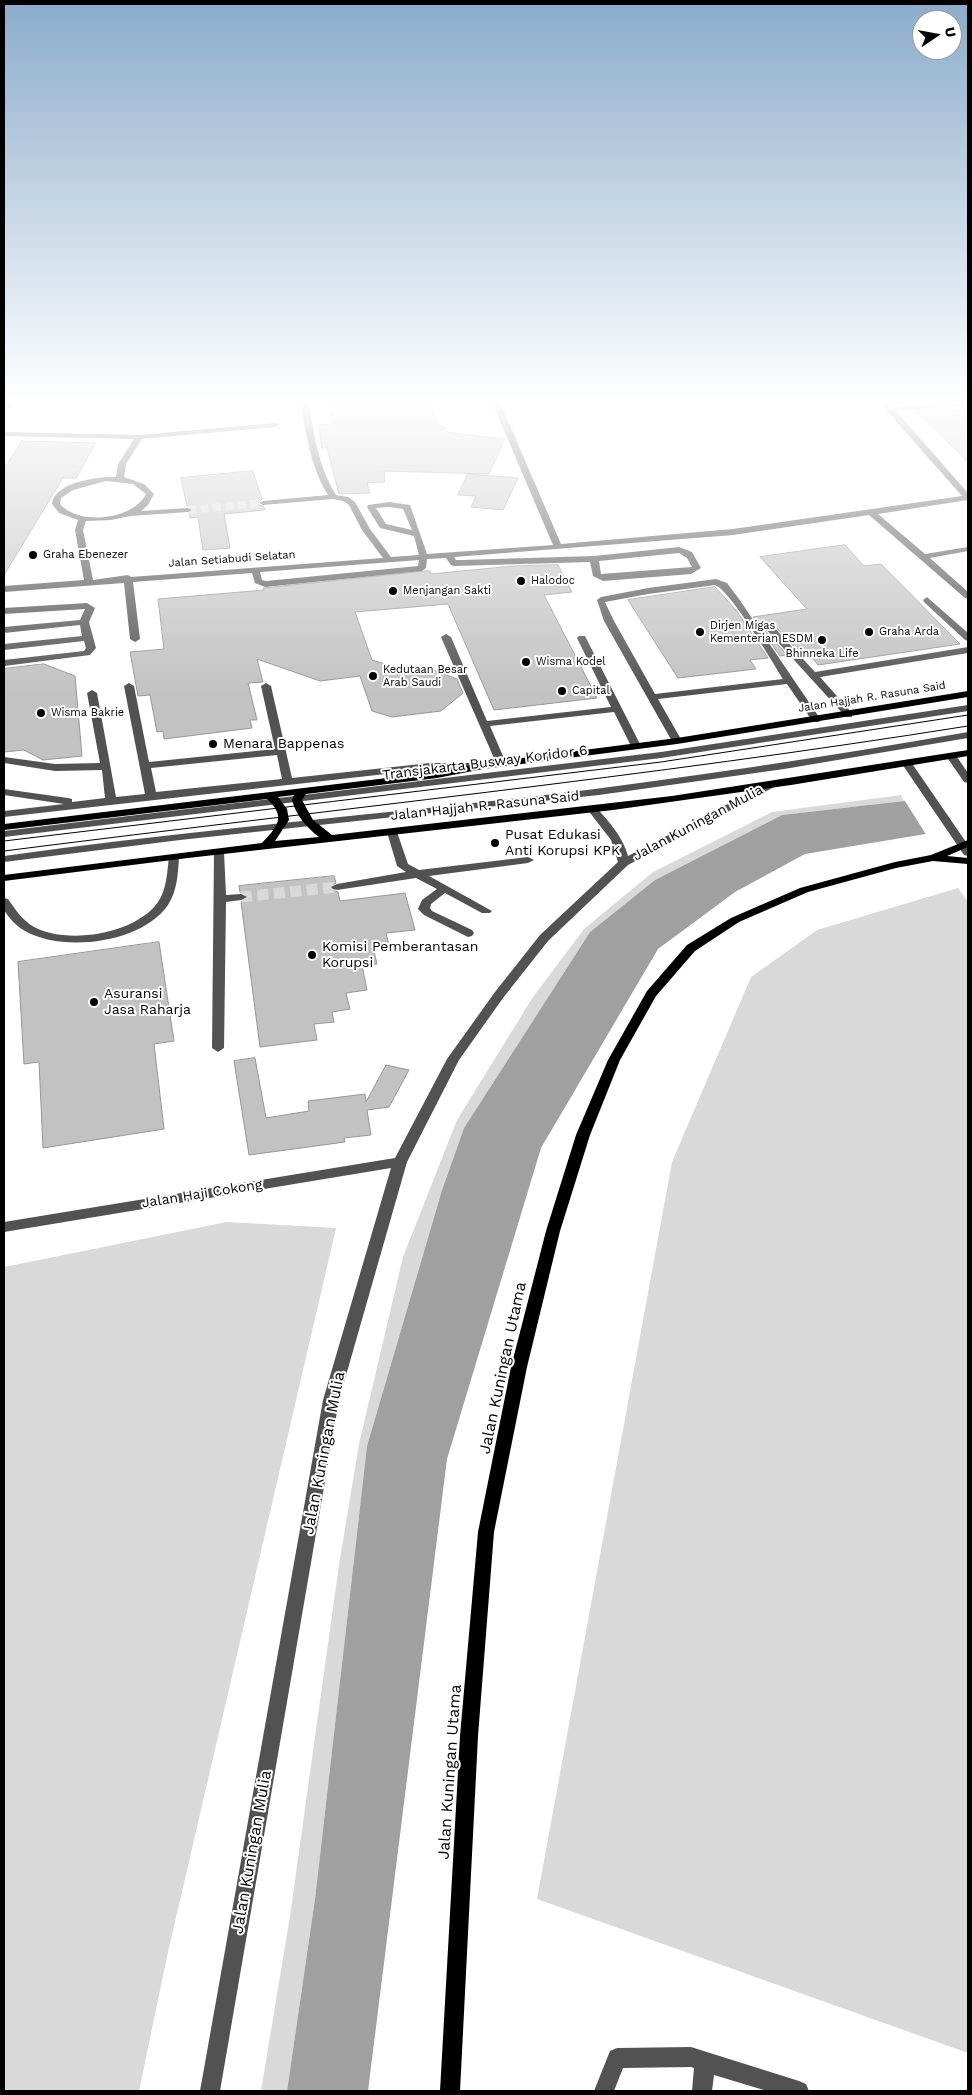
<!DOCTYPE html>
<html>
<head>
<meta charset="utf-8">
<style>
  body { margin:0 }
  #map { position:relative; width:972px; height:2095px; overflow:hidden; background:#fff; font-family:"Work Sans",sans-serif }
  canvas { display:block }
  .frame { position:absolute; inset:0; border:5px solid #000; pointer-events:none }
  .north { position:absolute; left:912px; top:10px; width:50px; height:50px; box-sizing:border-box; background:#fff; border:1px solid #999; border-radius:50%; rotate:78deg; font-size:14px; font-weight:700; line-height:20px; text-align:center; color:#000 }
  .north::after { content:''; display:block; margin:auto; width:18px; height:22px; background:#000; clip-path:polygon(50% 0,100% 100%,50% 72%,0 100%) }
</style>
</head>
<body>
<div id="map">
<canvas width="972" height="2095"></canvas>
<div class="frame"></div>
<div class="north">U</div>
</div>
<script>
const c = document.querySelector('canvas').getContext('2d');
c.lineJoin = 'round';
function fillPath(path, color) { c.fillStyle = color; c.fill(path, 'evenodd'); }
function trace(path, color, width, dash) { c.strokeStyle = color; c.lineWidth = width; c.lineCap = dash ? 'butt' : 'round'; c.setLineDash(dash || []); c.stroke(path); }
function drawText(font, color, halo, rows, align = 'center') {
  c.font = font + ' "Work Sans",sans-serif'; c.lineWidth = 4; c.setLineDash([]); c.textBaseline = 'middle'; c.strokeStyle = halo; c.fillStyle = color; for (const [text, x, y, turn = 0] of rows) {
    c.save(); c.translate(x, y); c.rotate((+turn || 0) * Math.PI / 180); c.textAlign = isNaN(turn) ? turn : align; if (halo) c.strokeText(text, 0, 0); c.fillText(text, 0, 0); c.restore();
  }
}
const green = new Path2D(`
  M 901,795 L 904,801 L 782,815 L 655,880 L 590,932 L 464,1128 L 442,1190 L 367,1446 L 315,1899 L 287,2091 L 261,2091 L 290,1916 L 339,1565 L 359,1444 L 403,1257 L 457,1120 L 533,997 L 584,929 L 653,872 L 772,812 Z
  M 958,888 L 968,902 L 968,2053 L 537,1899 L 672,1162 L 751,977 L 817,930 Z
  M 227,1222 L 336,1228 L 168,1952 L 139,2091 L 4,2091 L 4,1267 Z`);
const water = new Path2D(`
  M 968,790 L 968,827 L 805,854 L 735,892 L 658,949 L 541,1148 L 447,1459 L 368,2091 L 287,2091 L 315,1899 L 367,1446 L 442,1190 L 464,1128 L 590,932 L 655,880 L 782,815 L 904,801 Z`);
const pier = new Path2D(`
  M 968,787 L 968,829 L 927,836 L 903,798 Z`);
const building = new Path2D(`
  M 341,400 L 431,400 L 438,426 L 444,426 L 446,432 L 505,439 L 489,474 L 384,471 L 385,482 L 367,483 L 370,493 L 339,494 L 327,448 L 322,448 L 318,425 L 333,424 L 328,405 L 342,404 Z
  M 947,409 L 949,410 L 968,409 L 968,462 L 916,411 Z
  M 22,441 L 96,443 L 76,478 L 63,478 L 4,575 L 4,469 Z
  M 253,471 L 262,499 L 257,504 L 264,507 L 265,510 L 224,514 L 230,548 L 203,550 L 198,517 L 190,518 L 189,514 L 194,509 L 187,506 L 181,478 Z
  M 468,474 L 518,478 L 503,510 L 471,507 L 476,496 L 458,495 Z
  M 845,545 L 864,566 L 881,564 L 960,644 L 818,665 L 808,653 L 801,654 L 771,622 L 763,621 L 763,628 L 787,655 L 780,656 L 753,617 L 807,609 L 760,557 Z
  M 558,565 L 572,592 L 544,595 L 597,698 L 494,710 L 448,604 L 355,612 L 372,660 L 401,669 L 423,666 L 457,679 L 463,693 L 441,711 L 392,717 L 372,711 L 360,676 L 320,681 L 257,659 L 263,682 L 248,683 L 257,720 L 250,720 L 252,728 L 164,739 L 163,731 L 157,732 L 150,695 L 138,696 L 130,652 L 164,649 L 158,599 L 264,590 L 263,588 L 425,571 L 430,571 L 431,574 L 513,566 Z
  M 715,587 L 736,610 L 768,658 L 750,660 L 756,669 L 678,678 L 628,600 Z
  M 44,664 L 75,676 L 82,756 L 43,760 L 24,750 L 4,752 L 4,669 Z
  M 334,876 L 336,883 L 329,887 L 332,890 L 338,892 L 340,901 L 405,893 L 415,930 L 386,933 L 389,945 L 373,947 L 377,964 L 362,965 L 367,990 L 346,993 L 350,1009 L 332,1012 L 334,1022 L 314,1024 L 317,1040 L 260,1047 L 241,902 L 249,896 L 240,892 L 239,886 Z
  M 159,942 L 174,1041 L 154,1044 L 164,1129 L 43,1148 L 39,1062 L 24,1064 L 18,962 Z
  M 255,1058 L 266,1118 L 309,1111 L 308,1101 L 365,1094 L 366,1102 L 386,1065 L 409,1070 L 389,1107 L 367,1110 L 371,1135 L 344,1138 L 345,1142 L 249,1155 L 234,1061 Z`);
const minorTunnelFar1 = new Path2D(`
  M 188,510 L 263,503`);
const minorTunnel = new Path2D(`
  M 241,897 L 337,887`);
const minor = new Path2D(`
  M 14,400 L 23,400 L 4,412 L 4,407 Z
  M 300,400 L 308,400 C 314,433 318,466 336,495 L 348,497 L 355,502 L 370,529 L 391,557 L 419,555 L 414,536 L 380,528 L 367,507 L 368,505 L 389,502 L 410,505 L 427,554 L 553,545 L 491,400 L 499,400 L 561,544 L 733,529 L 962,496 L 887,411 L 881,400 L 889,400 L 892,407 L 968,401 L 968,405 L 896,411 L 968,493 L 968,500 L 878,514 L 925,554 L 968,547 L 968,551 L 930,558 L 968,592 L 968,599 L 965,598 L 869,515 L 733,535 L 454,557 L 456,560 L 462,560 L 594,556 L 679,547 L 692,552 L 701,568 L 691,574 L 603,581 L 593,576 L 590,562 L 454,566 L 451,565 L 446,558 L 427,559 L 426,568 L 422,571 L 265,587 L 255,583 L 252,573 L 133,582 L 140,639 L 135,642 L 130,639 L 124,583 L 4,592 L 4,586 L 84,580 L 75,530 L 78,520 L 59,513 L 52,504 C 54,482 99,476 116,477 L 118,464 L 134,439 L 4,436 L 4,432 L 139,435 L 275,423 L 279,425 L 275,427 L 142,439 L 126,464 L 124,477 L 144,484 L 154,494 L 148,505 L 141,511 L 188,508 L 192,510 L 188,512 L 130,516 L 111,520 L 86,521 L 83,530 L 93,580 L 128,575 L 131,577 L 383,558 L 362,530 L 349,505 L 343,501 L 333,499 L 263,505 L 259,503 L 263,501 L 328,495 C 310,466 306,433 300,400 ZM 106,481 L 133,484 L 146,494 C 133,520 79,526 60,504 L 61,498 L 73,490 ZM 389,507 L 403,509 L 412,530 L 386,524 L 376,508 ZM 679,553 L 687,558 L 692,567 L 601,574 L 599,561 ZM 419,560 L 418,566 L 266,581 L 262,580 L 260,572 Z
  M 716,579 L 727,583 L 739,599 L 821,720 L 819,722 L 813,722 L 787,684 L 658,699 L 682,741 L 681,743 L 673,743 L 604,621 L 597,600 L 601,597 L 648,588 ZM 715,585 C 730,590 772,661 783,679 L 655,694 L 614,621 L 605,602 L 648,594 Z
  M 927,597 L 968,633 L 968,641 L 965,640 L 924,602 L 923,600 Z
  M 87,603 L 95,608 L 89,622 L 96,648 L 90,655 L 4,666 L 4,660 L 84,651 L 86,648 L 84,641 L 4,650 L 4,644 L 82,636 L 80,625 L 4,633 L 4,627 L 80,620 L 85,609 L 4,614 L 4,608 Z
  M 767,622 L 770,623 L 815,672 L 968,647 L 968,653 L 820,677 L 852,713 L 852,717 L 846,717 L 764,627 L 764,623 Z
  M 446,634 L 451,637 L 487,721 L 611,707 L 577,638 L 579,636 L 585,636 L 641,746 L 640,748 L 632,748 L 614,712 L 490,726 L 506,763 L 505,765 L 497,765 L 441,637 Z
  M 129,683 L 134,686 L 149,762 L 275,749 L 261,686 L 266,683 L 271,686 L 292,778 L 430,763 L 483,763 L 488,766 L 483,769 L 430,769 L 4,817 L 4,811 L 64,804 L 4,795 L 4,789 L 68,798 L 72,799 L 72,802 L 105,798 L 102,770 L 55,771 L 4,763 L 4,757 L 55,764 L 100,763 L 87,693 L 92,690 L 97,693 L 116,797 L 145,794 L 124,686 ZM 277,755 L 282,779 L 156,792 L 151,768 Z
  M 968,705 L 968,711 L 661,758 L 4,837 L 4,831 L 661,752 Z
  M 968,732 L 968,738 L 784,769 L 599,795 L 180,840 L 4,862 L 4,856 L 63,848 C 220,828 379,814 537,796 C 681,779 825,757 968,732 Z
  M 951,753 L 955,754 L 968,773 L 968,783 L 964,782 L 946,756 Z
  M 907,761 L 911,762 L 968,845 L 968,856 L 964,855 L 902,764 Z
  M 772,781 L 776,782 L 777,784 L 776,786 L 628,865 L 548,941 L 503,998 L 459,1060 L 407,1162 L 339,1400 L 220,2091 L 200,2091 L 323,1400 L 391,1168 L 4,1232 L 4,1222 L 395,1158 L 447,1059 L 495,992 L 540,935 L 618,862 L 611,840 L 587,809 L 588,807 L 596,807 C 609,822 623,837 628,856 Z
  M 392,829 L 397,832 L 408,864 L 419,870 L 528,857 L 534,860 L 528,863 L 429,876 L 492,911 L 490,913 L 482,913 L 445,893 L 431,904 L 430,908 L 432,911 L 472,930 L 474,933 L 472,936 L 468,937 L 424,915 L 418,909 L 422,900 L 437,889 L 416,878 L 337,890 L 333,889 L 331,887 L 337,884 L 406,872 L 397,866 L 387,832 Z
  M 219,849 L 224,852 L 226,895 L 241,894 L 247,897 L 241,900 L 226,902 L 224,1048 L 218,1052 L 212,1048 L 214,852 Z
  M 174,854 L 179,857 C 178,874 177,891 168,905 C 142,943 64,953 25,931 C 16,926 9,918 4,910 L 4,898 L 8,899 C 15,909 22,920 34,927 C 67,945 136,934 158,902 C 167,889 167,872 169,857 Z
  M 691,2047 L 799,2081 L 806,2084 L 809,2091 L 767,2091 L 714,2075 L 712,2091 L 692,2091 L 694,2068 L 691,2067 L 623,2068 L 614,2091 L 594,2091 L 610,2051 L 617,2048 Z`);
const major = new Path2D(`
  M 968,691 L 968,697 L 677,744 L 483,769 L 437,778 L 306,794 L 302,800 L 313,820 L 332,835 L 672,796 L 968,750 L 968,756 L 791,785 L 613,810 L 188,858 L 4,881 L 4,875 L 262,843 C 277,827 287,817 267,799 L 4,830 L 4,824 L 437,772 L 483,763 L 677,738 ZM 294,795 L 292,800 C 296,815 306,827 319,837 L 275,841 L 289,820 L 287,809 L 278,797 Z
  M 968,840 L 968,847 L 947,856 L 968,858 L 968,864 L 933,861 L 896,868 L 808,892 L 739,922 L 695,951 L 656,996 L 620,1060 L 590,1135 L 560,1231 L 527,1367 L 494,1532 L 478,1736 L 460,2091 L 440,2091 L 460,1736 L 478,1532 L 511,1367 L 546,1231 L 576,1135 L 608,1060 L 647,991 L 687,945 L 731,918 L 800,888 L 895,862 L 931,855 Z`);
const tram = new Path2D(`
  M 4,841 L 661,762 L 968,715
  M 4,851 C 326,810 648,777 968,726`);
const markers = [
  [33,555,5,"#000"],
  [521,581,5,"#000"],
  [393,591,5,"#000"],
  [700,632,5,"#000"],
  [869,632,5,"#000"],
  [822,640,5,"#000"],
  [526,662,5,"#000"],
  [373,676,5,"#000"],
  [562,691,5,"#000"],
  [41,713,5,"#000"],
  [213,744,5,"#000"],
  [495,843,5,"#000"],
  [312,955,5,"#000"],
  [94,1002,5,"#000"]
];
const farPoinames = [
  ["Graha Ebenezer",43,555],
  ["Halodoc",531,581],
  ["Menjangan Sakti",403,591],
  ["Dirjen Migas",710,626],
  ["Kementerian ESDM",710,639],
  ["Graha Arda",879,632],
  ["Bhinneka Life",822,654,"center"],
  ["Wisma Kodel",536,662],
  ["Kedutaan Besar",383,670],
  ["Arab Saudi",383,683],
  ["Capital",572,691],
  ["Wisma Bakrie",51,713]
];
const farStreetnames = [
  ["Jalan Setiabudi Selatan",232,559,-4],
  ["Jalan Hajjah R. Rasuna Said",872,697,-9]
];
const poiNames = [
  ["Menara Bappenas",223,744],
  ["Pusat Edukasi",505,835],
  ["Anti Korupsi KPK",505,851],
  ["Komisi Pemberantasan",322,947],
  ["Korupsi",322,963],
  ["Asuransi",104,994],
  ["Jasa Raharja",104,1010]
];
const streetNames = [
  ["Transjakarta Busway Koridor 6",485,763,-7],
  ["Jalan Hajjah R. Rasuna Said",485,806,-6],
  ["Jalan Kuningan Mulia",698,823,-28],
  ["Jalan Haji Cokong",202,1194,-9]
];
const nearStreetnames = [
  ["Jalan Kuningan Utama",503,1368,-78],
  ["Jalan Kuningan Mulia",324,1453,-79],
  ["Jalan Kuningan Utama",450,1772,-86],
  ["Jalan Kuningan Mulia",252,1852,-80]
];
fillPath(green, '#d9d9d9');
fillPath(water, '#a0a0a0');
fillPath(pier, '#fff');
fillPath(building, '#c2c2c2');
trace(building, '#969696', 1);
trace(minorTunnelFar1, '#d9d9d9', 8, [8, 4.5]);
trace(minorTunnel, '#d9d9d9', 11, [11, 5.5]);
fillPath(minor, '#525252');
fillPath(major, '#000');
trace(tram, '#000', 1);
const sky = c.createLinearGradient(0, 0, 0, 693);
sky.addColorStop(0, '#8baccb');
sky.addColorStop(0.58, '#fff');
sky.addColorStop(1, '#ffffff00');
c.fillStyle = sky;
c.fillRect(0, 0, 972, 693);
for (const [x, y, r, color] of markers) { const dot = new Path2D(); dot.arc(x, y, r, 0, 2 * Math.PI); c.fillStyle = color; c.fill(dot); trace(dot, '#fff', 2); }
drawText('11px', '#000', '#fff', farPoinames, 'left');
drawText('11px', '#000', '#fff', farStreetnames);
drawText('14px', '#000', '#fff', poiNames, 'left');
drawText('14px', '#000', '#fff', streetNames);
drawText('16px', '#000', '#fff', nearStreetnames);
</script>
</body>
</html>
